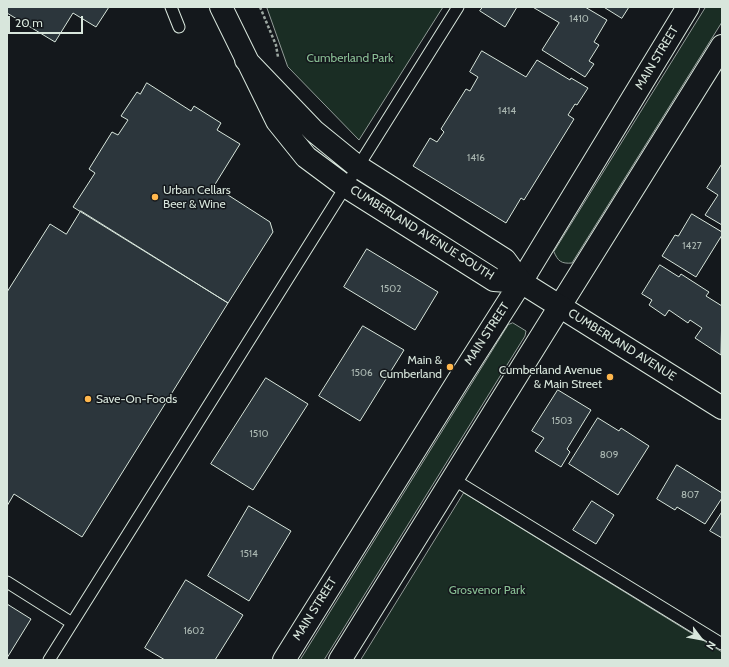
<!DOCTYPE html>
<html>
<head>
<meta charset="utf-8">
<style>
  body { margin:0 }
  #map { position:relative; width:729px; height:667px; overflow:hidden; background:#14181c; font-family:Cabin,sans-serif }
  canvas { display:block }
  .frame { position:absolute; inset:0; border:8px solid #d8e6dc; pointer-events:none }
  .north { position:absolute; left:681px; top:619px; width:40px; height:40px; -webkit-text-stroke:3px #14181c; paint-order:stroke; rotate:122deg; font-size:11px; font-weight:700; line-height:16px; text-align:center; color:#d8e6dc }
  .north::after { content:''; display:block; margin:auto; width:14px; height:18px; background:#d8e6dc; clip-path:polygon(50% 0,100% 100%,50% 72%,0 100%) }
  .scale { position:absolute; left:8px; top:16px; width:75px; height:18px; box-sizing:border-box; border:2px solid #d8e6dc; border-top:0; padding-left:5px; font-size:12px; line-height:14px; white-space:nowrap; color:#d8e6dc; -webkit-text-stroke:3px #14181c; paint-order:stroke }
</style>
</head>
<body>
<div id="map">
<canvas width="729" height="667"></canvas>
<div class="frame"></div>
<div class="north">N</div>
<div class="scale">20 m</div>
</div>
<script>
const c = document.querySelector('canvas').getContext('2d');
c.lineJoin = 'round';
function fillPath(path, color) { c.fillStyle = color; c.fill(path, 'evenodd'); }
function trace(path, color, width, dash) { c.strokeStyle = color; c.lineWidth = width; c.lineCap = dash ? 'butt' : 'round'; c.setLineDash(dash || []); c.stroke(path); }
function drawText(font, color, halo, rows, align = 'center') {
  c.font = font + ' Cabin,sans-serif'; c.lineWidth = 3; c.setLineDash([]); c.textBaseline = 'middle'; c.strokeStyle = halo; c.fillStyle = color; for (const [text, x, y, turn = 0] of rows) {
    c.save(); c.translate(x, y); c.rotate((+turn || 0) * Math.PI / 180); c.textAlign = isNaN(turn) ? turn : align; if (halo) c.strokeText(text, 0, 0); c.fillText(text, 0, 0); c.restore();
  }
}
const green = new Path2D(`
  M 267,7 L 443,7 L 359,140 L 288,67 Z
  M 706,7 L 722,7 L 722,22 L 572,263 C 561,264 558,261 554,252 Z
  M 513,323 L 526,331 L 525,336 L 324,660 L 300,660 L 508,325 Z
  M 464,493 L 722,652 L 722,660 L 361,660 Z`);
const building = new Path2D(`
  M 7,7 L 109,7 L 96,27 L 73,13 L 55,42 L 7,13 Z
  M 483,7 L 517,7 L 505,27 L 480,11 Z
  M 533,7 L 585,7 L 607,20 L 594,42 L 599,45 L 589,61 L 594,64 L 585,77 L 542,50 L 559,23 Z
  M 604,7 L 629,7 L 622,18 Z
  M 482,51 L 526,77 L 537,60 L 570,80 L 571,78 L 588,88 L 577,105 L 575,104 L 568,115 L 574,119 L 524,200 L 521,198 L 506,223 L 413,166 L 430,138 L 437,142 L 444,132 L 441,129 L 466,89 L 470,91 L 478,77 L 470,72 Z
  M 147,83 L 191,111 L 194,106 L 221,123 L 217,130 L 240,144 L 214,186 L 270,222 L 273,232 L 228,303 L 73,207 L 95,173 L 89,169 L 112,132 L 118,135 L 128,120 L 121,116 L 137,92 L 140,94 Z
  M 722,164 L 722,225 L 705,215 L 718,195 L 707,188 Z
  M 81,211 L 228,303 L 82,537 L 14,494 L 7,506 L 7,292 L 50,224 L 66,234 Z
  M 692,214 L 722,232 L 722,235 L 696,277 L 662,256 L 675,235 L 678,236 Z
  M 367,249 L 438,292 L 415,330 L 344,287 Z
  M 660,265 L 679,277 L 681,274 L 709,292 L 706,296 L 722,306 L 721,355 L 695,338 L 702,328 L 690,320 L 688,323 L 669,310 L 665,316 L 649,305 L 652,300 L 642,294 Z
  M 363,326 L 404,350 L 360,421 L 319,396 Z
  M 266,378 L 308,404 L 253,490 L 211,464 Z
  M 558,390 L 591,410 L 567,449 L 570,452 L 561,467 L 535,451 L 544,438 L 532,431 Z
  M 598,418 L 619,431 L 621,428 L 649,446 L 618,495 L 569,464 Z
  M 677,465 L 722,493 L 722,498 L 705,524 L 677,507 L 675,510 L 657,499 Z
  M 592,501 L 614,515 L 596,544 L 573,530 Z
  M 249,506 L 291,531 L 249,601 L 208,576 Z
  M 722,512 L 722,538 L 710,531 Z
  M 186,580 L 243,615 L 215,660 L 165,660 L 145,648 Z
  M 7,604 L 31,619 L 7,658 Z`);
const path = new Path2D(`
  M 260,7 L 276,45 L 278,57`);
const lane = new Path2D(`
  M 171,7 L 179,27
  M 453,479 L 722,644
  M 7,582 L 72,623
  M 49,660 L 458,7`);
const street = new Path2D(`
  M 521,282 L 688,7
  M 560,306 L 722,46`);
const secondary = new Path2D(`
  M 221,7 L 277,121 L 306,157 L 345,186 L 494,280 L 521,282
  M 246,60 L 314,131 L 357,166 L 505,260 L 521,282 L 722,408
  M 284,660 L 458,381 L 521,282
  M 340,660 L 560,306`);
const markers = [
  [155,197,4,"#ffb74d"],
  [450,367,4,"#ffb74d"],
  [610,377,4,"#ffb74d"],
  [88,399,4,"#ffb74d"]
];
const numberNames = [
  ["1410",579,19],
  ["1414",507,111],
  ["1416",476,158],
  ["1427",692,246],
  ["1502",391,289],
  ["1506",362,373],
  ["1503",562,421],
  ["1510",259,434],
  ["809",609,455],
  ["807",690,495],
  ["1514",249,554],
  ["1602",194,631]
];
const parkNames = [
  ["Cumberland Park",350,58],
  ["Grosvenor Park",487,590]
];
const streetNames = [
  ["MAIN STREET",657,58,-59],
  ["CUMBERLAND AVENUE SOUTH",422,233,32],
  ["MAIN STREET",487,334,-57],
  ["CUMBERLAND AVENUE",622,345,32],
  ["MAIN STREET",315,609,-58]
];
const poiNames = [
  ["Urban Cellars",163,190],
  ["Beer & Wine",163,204],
  ["Main &",442,360,"right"],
  ["Cumberland",442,374,"right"],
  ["Cumberland Avenue",602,370,"right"],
  ["& Main Street",602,384,"right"],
  ["Save-On-Foods",96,399]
];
fillPath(green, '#1a2d24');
trace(green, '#939e99', 1);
fillPath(building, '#2c363c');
trace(building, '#d8e6dc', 1);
trace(lane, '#d8e6dc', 13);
trace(street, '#d8e6dc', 24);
trace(secondary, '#d8e6dc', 24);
trace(path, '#9da8a2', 2.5, [3, 2]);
trace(lane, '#14181c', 11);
trace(street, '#14181c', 22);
trace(secondary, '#14181c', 22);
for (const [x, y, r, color] of markers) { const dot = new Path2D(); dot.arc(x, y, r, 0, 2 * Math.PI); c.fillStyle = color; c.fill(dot); trace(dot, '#14181c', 1.5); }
drawText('10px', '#adbab4', null, numberNames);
drawText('12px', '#8ac095', '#14181c', parkNames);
drawText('12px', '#d8e6dc', '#14181c', streetNames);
drawText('12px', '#d8e6dc', '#14181c', poiNames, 'left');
</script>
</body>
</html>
